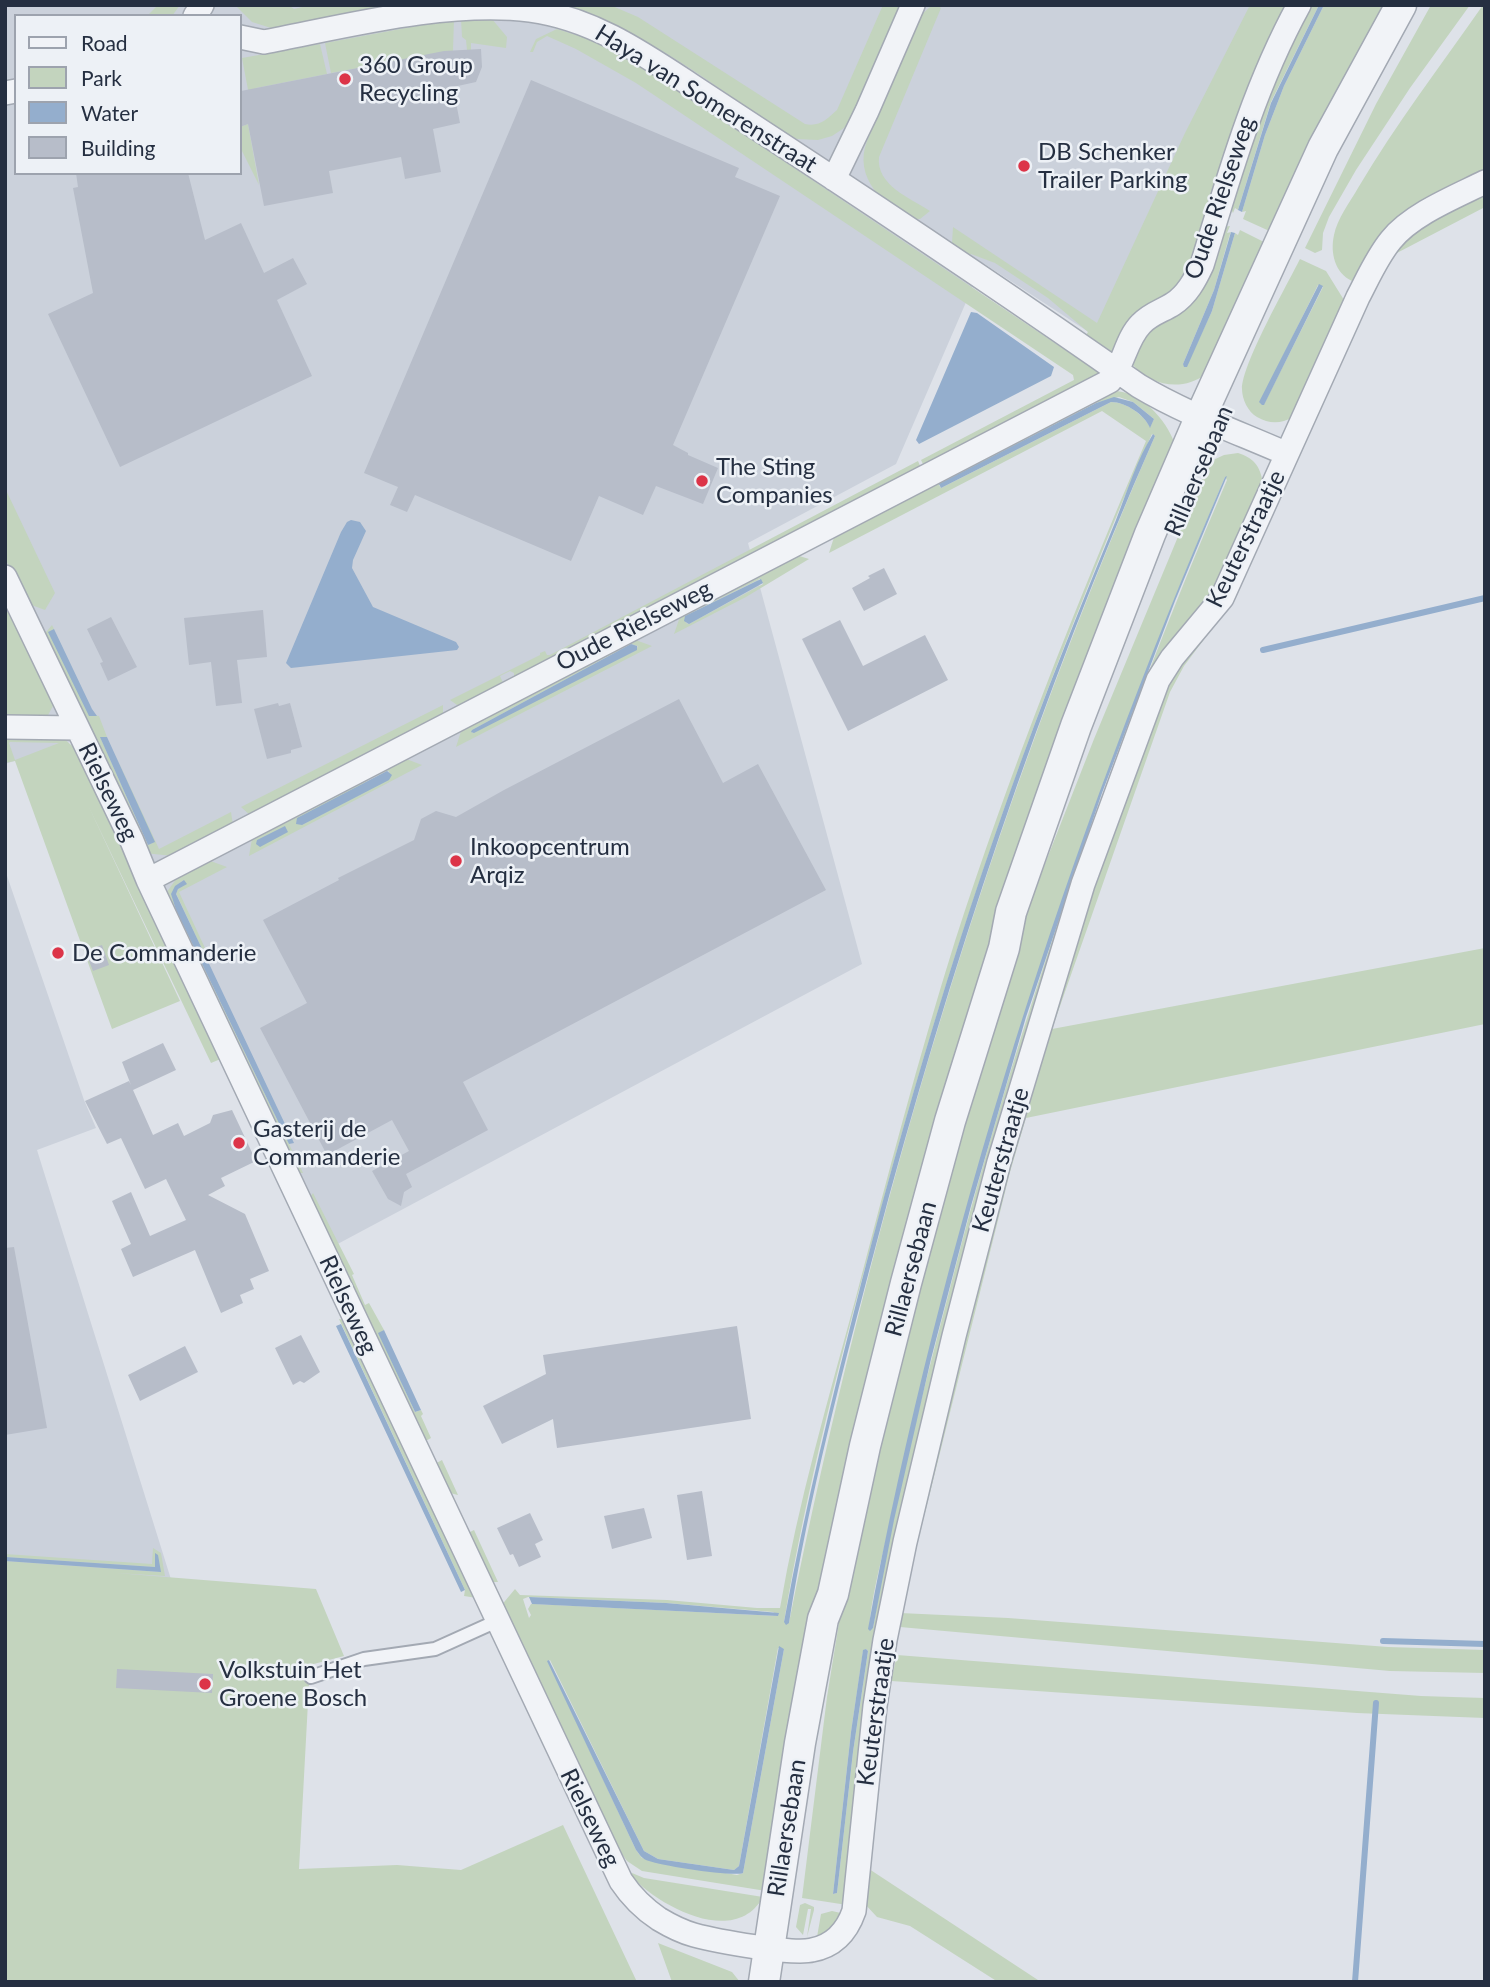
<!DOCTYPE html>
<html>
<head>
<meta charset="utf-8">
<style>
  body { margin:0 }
  #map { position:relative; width:1490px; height:1987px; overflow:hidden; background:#dee2e9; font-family:Lato,sans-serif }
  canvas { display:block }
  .frame { position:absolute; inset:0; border:7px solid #252f41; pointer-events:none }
  .legend { position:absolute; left:14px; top:14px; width:228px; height:161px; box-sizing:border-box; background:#edf1f6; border:2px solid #9da3ae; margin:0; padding:9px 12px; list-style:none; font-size:21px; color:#252f41 }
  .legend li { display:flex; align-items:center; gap:14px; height:35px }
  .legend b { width:35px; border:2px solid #9da3ae }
</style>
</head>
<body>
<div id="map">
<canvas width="1490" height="1987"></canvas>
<div class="frame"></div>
<ul class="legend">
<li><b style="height:9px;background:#f1f3f7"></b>Road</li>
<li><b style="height:19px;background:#c3d4be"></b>Park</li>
<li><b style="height:19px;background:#94aecd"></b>Water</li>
<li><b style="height:19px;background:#b7bdc9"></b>Building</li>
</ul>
</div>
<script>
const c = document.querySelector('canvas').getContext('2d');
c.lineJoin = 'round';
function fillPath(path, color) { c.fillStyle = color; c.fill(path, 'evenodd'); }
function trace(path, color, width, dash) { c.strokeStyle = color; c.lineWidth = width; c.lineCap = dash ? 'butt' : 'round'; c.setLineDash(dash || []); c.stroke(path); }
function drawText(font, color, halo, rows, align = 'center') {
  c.font = font + ' Lato,sans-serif'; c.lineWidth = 5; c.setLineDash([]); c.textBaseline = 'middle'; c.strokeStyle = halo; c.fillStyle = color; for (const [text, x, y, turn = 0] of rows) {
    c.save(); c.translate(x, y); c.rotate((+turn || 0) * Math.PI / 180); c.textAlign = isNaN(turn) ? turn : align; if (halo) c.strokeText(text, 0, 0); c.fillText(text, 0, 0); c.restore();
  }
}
const built = new Path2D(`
  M 5,5 L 1270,5 L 1107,344 L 983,263 L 896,464 L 748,543 L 862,964 L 332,1247 L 94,734 L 5,764 ZM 16,16 L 240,16 L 240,173 L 16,173 Z
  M 5,870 L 84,1100 L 96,1128 L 37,1150 L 179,1605 L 5,1591 Z`);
const green = new Path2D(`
  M 158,5 L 180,5 L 172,16 L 147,16 Z
  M 235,5 L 288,5 L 294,9 L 311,5 L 394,5 L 271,28 L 252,22 Z
  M 560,5 L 610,5 L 638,17 L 805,124 C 820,127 827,119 837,110 L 883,5 L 900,5 L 850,121 L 844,128 L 832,136 L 818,140 L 797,139 L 784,133 C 713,85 644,29 560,5 Z
  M 1250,5 L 1289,5 L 1194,261 L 1185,278 L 1114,353 L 1086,335 L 1088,332 L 1048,298 L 995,263 L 971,254 L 969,256 L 952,243 L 953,227 L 1097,323 L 1185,133 Z
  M 1309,5 L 1319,5 L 1271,102 L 1238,210 L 1235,208 L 1233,213 L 1229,205 L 1264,98 Z
  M 1324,5 L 1394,5 L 1276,234 L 1243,219 L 1246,211 L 1242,212 L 1265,135 L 1284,86 Z
  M 1431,5 L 1470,5 L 1410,88 L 1356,170 L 1329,217 L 1323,233 L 1322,250 L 1315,253 L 1305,248 L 1376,104 Z
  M 1483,5 L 1485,175 L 1360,278 L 1352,281 C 1335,273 1330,253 1334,235 C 1337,219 1350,202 1358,188 C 1396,124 1441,65 1483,5 Z
  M 938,6 L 941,8 L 879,157 C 876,185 910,198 930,211 L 920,219 L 915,219 C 883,207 853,177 867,141 L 921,15 L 930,7 Z
  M 454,19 L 453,51 L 331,73 L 325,43 Z
  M 461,19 L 492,19 L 507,37 L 506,48 L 471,43 L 471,50 L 467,50 L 466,40 L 462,37 Z
  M 557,29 L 589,39 L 641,65 L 1101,374 L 924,466 L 921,460 L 1074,380 L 1073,375 L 636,83 L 576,49 L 547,36 L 537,42 L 533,52 L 530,52 L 536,39 Z
  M 320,44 L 327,74 L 256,88 L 249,95 L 242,58 Z
  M 248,124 L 259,185 L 240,147 L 240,127 Z
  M 1485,190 L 1485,207 L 1393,255 L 1382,275 L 1223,614 L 1184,666 L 1170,692 L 1052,1029 L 1485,948 L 1485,1024 L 1026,1118 L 1010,1172 L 900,1613 L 1008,1618 L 1388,1647 L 1485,1650 L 1485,1673 L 1390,1671 L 900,1627 L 896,1617 L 982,1244 L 1089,883 L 1165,680 L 1208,629 L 1395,243 Z
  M 1230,226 L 1227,233 L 1231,232 L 1230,234 L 1214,290 L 1183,364 L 1186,367 L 1212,311 L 1235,233 L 1238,235 L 1240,230 L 1270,245 L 1206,374 C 1182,392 1151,386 1132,364 L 1141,338 L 1223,227 Z
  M 1300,259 L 1326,271 L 1344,300 L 1293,417 C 1281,424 1269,424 1257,417 C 1248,412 1242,399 1242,389 C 1242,364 1287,285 1300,259 ZM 1318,285 L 1323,287 L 1264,404 L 1260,403 Z
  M 1112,391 C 1140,390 1166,419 1175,444 L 1038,812 L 766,1891 L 642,1871 L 627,1861 L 616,1846 L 500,1607 L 515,1589 L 520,1595 L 667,1600 L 757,1608 L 780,1608 C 798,1503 828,1400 856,1297 C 887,1178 918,1059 955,941 C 1010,771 1076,605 1146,441 L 1102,411 L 829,553 L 836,531 ZM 1119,397 L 1133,402 L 1154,419 L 1150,427 C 1143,414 1126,402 1111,402 L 941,488 L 939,485 L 1096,403 ZM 1152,434 L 1155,436 C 989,817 871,1217 789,1623 L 784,1622 C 807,1484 843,1348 880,1213 C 934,1012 998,813 1075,619 C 1100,557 1124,495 1152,434 ZM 528,1597 L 666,1603 L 773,1612 L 778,1616 L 535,1604 L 531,1604 L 528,1609 L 531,1615 L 529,1618 L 523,1599 ZM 778,1648 L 784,1649 L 743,1873 L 737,1875 L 642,1858 L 636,1850 L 548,1661 L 550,1660 L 644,1851 L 658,1859 L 734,1870 L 739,1866 Z
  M 1238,453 C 1254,458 1260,466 1263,483 L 1221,585 L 1159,665 L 947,1344 L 847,1905 L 802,1898 L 827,1697 L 841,1610 L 939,1201 L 1022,928 L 1041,874 L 1094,739 L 1209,462 L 1224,455 ZM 1225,477 L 1227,480 C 1114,744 1020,1014 949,1292 C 920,1403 891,1515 873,1628 L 869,1630 C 871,1599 880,1566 887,1535 C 899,1480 912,1424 926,1369 C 999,1064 1102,767 1225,477 ZM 866,1649 L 868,1651 L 853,1752 L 837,1893 L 833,1894 L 851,1732 L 863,1651 Z
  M 918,461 L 921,468 L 514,679 L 514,673 L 510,671 L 500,676 L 504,685 L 460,707 L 450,700 L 540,655 L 540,653 L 545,651 L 547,655 L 550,655 Z
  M 5,488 L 55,593 L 45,610 L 26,603 L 5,558 Z
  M 793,554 L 809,559 L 746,597 L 674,634 L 682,611 ZM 760,579 L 763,584 L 689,624 L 686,623 L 685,616 Z
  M 12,610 L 54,704 L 47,717 L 5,721 L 7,692 L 5,613 Z
  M 52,625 L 54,629 L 49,632 L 89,715 L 99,716 L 107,737 L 101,739 L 148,845 L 154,842 L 114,752 L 159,849 L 231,812 L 233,825 L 173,856 L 144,853 L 42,637 Z
  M 630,638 L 652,646 L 456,747 L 463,725 ZM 631,644 L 638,646 L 636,650 L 472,733 L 472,730 Z
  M 443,705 L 443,716 L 251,816 L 241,807 Z
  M 5,736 L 63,738 L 77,750 L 223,1058 L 211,1063 L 88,805 L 180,1001 L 112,1029 L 15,761 L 5,763 ZM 9,743 L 10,742 L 59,743 L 15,760 Z
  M 401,757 L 422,765 L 249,856 L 253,833 ZM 387,771 L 389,771 L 389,779 L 300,826 L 370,779 Z
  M 205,859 L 227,867 L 179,892 L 205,948 L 202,949 L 176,893 L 184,880 C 170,888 172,895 176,910 L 303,1173 L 294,1173 L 164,896 L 179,875 Z
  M 313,1193 L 354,1274 L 352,1275 L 365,1305 L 369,1303 L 384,1330 L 379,1334 L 415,1412 L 421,1410 L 423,1414 L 421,1416 L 431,1438 L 422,1443 L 308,1200 Z
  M 339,1319 L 346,1320 L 477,1598 L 464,1596 L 465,1590 Z
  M 442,1460 L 458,1495 L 446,1492 L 433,1465 Z
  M 474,1530 L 498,1582 L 488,1582 L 466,1534 Z
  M 153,1548 L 161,1553 L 165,1576 L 116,1573 L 316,1589 L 344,1656 L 310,1665 L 299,1869 L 397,1865 L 461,1870 L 563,1825 L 637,1982 L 5,1982 L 5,1561 L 160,1572 L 155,1553 L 155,1567 L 5,1557 L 5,1554 L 152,1564 Z
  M 897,1655 L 1421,1696 L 1485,1698 L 1485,1718 L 1357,1713 L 891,1681 Z
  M 863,1865 L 1041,1982 L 998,1982 L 910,1926 L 877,1917 L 864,1903 Z
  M 632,1873 L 644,1878 L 763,1897 C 735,1948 658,1906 630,1875 Z
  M 805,1903 L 814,1907 L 814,1910 L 807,1937 L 811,1909 L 808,1909 L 803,1935 L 796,1927 L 800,1905 Z
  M 832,1911 L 845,1914 L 829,1933 L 817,1937 L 821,1914 Z
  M 658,1943 L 732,1972 L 740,1982 L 672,1982 Z`);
const water = new Path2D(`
  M 1319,5 L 1324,5 L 1284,86 L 1265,135 L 1242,212 L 1238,210 L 1271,103 Z
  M 1231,232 L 1235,233 L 1212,311 L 1187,367 L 1184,367 L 1183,364 L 1214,290 Z
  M 1319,284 L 1323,286 L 1264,405 L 1262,405 L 1259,402 Z
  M 971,312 L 977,313 L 1054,367 L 1051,376 L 919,444 L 916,440 Z
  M 1114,397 L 1133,402 L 1154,419 L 1150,428 C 1145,415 1126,402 1111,402 L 941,488 L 939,484 L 1096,403 Z
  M 1153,434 L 1155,436 C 1040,696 949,971 876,1245 C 843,1369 809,1496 789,1623 L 786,1625 L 784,1622 C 805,1507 833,1394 862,1280 C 914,1080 974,882 1048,689 C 1070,632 1093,576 1116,520 C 1127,492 1137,459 1153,434 Z
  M 1227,476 L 1175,601 L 1102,793 L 1026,1017 L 971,1206 L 931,1359 L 894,1520 L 873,1628 L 870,1631 L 868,1629 C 942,1234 1066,846 1225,477 Z
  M 351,520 L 360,522 L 366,531 L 353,560 L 352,568 L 373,607 L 456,642 L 459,647 L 457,650 L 291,668 L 286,663 L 341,532 L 347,522 Z
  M 761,579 L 763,583 L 689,624 L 684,621 L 685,616 Z
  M 54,629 L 92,709 L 97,716 L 89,716 L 48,632 Z
  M 631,644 L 637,646 L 637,650 L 474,733 L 471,732 L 472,730 Z
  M 100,737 L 107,737 L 155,842 L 148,845 Z
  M 387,771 L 392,775 L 389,780 L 302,825 L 296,824 L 297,818 Z
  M 285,826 L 288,832 L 260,847 L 256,844 L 257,840 Z
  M 184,880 L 187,884 L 178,889 L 176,894 L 294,1143 L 289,1144 L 176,910 L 171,894 L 175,886 Z
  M 341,1324 L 465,1590 L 461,1592 L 336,1326 Z
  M 384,1330 L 421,1410 L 415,1412 L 378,1333 Z
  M 155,1553 L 158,1555 L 161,1572 L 5,1561 L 5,1557 L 155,1567 Z
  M 529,1597 L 666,1603 L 779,1613 L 778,1616 L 532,1604 Z
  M 779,1646 L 784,1649 L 743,1873 C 734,1877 662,1866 649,1861 C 642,1859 640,1855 636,1850 L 547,1661 L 549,1660 L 644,1851 L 658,1859 L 734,1870 L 739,1866 Z
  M 866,1649 L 868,1651 L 853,1752 L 837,1893 L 833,1894 L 851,1732 L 863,1650 Z`);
const stream = new Path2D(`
  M 1263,650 L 1485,598
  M 1383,1641 L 1485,1644
  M 1355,1982 L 1376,1703`);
const building = new Path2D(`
  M 481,49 L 482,67 L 476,82 L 453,87 L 460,123 L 433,129 L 441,172 L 405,179 L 401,157 L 329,171 L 333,193 L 264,206 L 248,124 L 240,127 L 241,91 L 444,51 Z
  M 531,80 L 739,168 L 735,177 L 780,196 L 673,445 L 688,453 L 688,455 L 718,468 L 703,504 L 656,486 L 643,515 L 599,496 L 571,561 L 415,495 L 407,512 L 390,505 L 398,487 L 364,473 Z
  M 76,173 L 188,173 L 205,240 L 241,223 L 264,273 L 293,258 L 307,284 L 277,300 L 312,376 L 120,467 L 48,314 L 93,293 L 73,188 L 78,187 Z
  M 884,568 L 897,594 L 864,611 L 852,588 L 870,578 L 868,576 Z
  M 263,610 L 267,657 L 237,660 L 242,703 L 216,706 L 211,662 L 189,665 L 184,618 Z
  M 111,617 L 137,667 L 108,681 L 100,663 L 103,662 L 87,629 Z
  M 840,620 L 863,666 L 925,635 L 948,680 L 848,731 L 802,639 Z
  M 679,699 L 723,783 L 758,764 L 826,890 L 463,1082 L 488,1130 L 406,1174 L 412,1187 L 404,1192 L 401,1206 L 388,1199 L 372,1171 L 409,1151 L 392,1120 L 327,1155 L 260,1028 L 307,1003 L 263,920 L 339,880 L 338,878 L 414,840 L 421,819 L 436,811 L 456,817 L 504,790 Z
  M 278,703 L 279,706 L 290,703 L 302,747 L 291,750 L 291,753 L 267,759 L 254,709 Z
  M 102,945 L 109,965 L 93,971 L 85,951 Z
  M 163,1043 L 176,1070 L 133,1090 L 153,1135 L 178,1123 L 184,1136 L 210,1123 L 213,1115 L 232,1110 L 256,1161 L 221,1178 L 225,1186 L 208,1195 L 245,1214 L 269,1271 L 250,1279 L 254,1289 L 240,1295 L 243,1303 L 221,1313 L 195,1250 L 133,1277 L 121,1249 L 131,1244 L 112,1201 L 131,1192 L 150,1236 L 186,1220 L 166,1179 L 145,1189 L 121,1138 L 107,1144 L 85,1101 L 129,1081 L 131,1085 L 122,1062 Z
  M 14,1247 L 47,1428 L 5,1435 L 5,1248 Z
  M 737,1326 L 751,1419 L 557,1448 L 553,1419 L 502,1444 L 483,1406 L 546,1374 L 543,1355 Z
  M 301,1335 L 320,1372 L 304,1383 L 300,1381 L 293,1385 L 275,1348 Z
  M 185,1346 L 198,1372 L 140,1401 L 128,1375 Z
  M 702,1491 L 712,1556 L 687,1560 L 677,1495 Z
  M 644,1508 L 652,1538 L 612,1549 L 604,1516 Z
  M 530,1513 L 543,1540 L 535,1544 L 541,1557 L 519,1567 L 513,1554 L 510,1555 L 497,1528 Z
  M 117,1669 L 213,1674 L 212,1693 L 116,1688 Z`);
const service = new Path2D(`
  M 311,1677 L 364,1659 L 435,1649 L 497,1621`);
const minor = new Path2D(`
  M 195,16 L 202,5
  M 240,37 L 264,42 C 347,26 446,0 530,10 C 591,18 641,52 691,85 C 722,105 753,126 784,146 C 903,224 1022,304 1139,386 C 1186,414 1237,432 1287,454
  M 5,93 L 16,91
  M 834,179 L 867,111 L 913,5
  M 5,577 L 132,841 L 148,880 L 621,1881 C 631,1896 644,1909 659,1919 C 669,1925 683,1932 694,1935 C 716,1941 793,1955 812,1950 C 834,1946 847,1931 854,1911 L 875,1706 L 885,1640 L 905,1542 L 954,1336 L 999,1162 L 1083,884 L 1158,680 L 1172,658 L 1222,598 L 1358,297 C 1368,278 1377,257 1391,240 C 1412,214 1455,197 1485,182
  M 5,727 L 76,728
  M 148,880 L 1110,381 C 1124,364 1126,339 1141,324 C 1150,314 1162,311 1173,304 C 1187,295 1195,280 1202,265 C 1229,176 1254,87 1299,5`);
const tertiary = new Path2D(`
  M 764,1982 L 800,1743 L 823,1619 L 833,1594 L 865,1446 L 906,1283 L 950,1121 L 1004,948 L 1011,912 L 1076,726 L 1150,534 L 1200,418 L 1323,148 L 1401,5`);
const markers = [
  [345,79,7,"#dc3448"],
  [1024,166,7,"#dc3448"],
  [702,481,7,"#dc3448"],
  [456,861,7,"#dc3448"],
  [58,953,7,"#dc3448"],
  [239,1143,7,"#dc3448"],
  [205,1684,7,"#dc3448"]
];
const poiNames = [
  ["360 Group",359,65],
  ["Recycling",359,93],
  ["DB Schenker",1038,152],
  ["Trailer Parking",1038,180],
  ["The Sting",716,467],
  ["Companies",716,495],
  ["Inkoopcentrum",470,847],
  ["Arqiz",470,875],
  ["De Commanderie",72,953],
  ["Gasterij de",253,1129],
  ["Commanderie",253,1157],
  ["Volkstuin Het",219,1670],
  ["Groene Bosch",219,1698]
];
const streetNames = [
  ["Haya van Somerenstraat",706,99,32],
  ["Oude Rielseweg",1220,198,-71],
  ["Rillaersebaan",1199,471,-67],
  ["Keuterstraatje",1246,539,-64],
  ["Oude Rielseweg",634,626,-27],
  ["Rielseweg",108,792,64],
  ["Keuterstraatje",1001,1160,-74],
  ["Rillaersebaan",911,1269,-75],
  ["Rielseweg",348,1305,65],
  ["Keuterstraatje",876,1712,-82],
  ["Rielseweg",590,1818,64],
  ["Rillaersebaan",787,1828,-81]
];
fillPath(built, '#cbd1db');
fillPath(green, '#c3d4be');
fillPath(water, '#94aecd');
trace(stream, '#94aecd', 6);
fillPath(building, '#b7bdc9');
trace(service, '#a3a9b3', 16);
trace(minor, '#a3a9b3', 26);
trace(tertiary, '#a3a9b3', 33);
trace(service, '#f1f3f7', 12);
trace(minor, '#f1f3f7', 23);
trace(tertiary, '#f1f3f7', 30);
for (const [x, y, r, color] of markers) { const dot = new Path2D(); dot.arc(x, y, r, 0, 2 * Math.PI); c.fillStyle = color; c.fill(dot); trace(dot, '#edf1f6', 2.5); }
drawText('24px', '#252f41', '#edf1f6', poiNames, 'left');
drawText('24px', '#252f41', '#edf1f6', streetNames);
</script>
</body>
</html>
